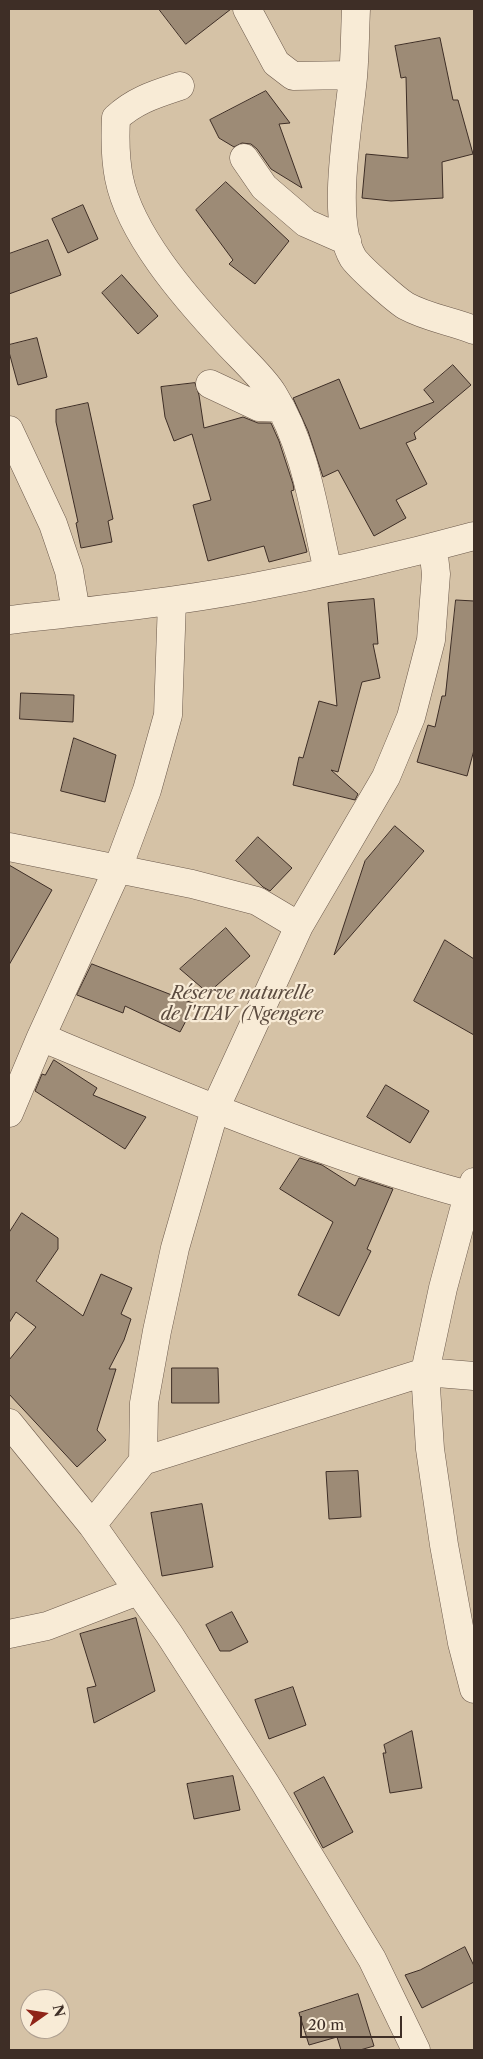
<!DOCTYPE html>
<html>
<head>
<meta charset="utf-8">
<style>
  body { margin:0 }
  #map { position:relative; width:483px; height:2059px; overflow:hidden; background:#f4e0c0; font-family:"Libre Caslon Text",serif }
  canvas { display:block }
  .frame { position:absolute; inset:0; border:10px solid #3e2e26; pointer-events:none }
  .north { position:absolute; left:20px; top:1989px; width:50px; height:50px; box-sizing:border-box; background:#f8ebd6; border:1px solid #ae9f90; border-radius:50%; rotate:77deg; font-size:14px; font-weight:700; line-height:20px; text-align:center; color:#3e2e26 }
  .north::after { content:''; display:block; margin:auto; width:18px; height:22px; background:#8f2418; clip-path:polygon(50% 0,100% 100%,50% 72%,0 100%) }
  .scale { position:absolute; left:300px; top:2016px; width:102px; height:22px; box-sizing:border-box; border:2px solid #3e2e26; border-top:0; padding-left:6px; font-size:15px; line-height:18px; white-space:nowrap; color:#3e2e26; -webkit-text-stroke:4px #f8ebd6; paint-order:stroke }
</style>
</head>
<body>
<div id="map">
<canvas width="483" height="2059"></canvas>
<div class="frame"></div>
<div class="north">N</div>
<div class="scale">20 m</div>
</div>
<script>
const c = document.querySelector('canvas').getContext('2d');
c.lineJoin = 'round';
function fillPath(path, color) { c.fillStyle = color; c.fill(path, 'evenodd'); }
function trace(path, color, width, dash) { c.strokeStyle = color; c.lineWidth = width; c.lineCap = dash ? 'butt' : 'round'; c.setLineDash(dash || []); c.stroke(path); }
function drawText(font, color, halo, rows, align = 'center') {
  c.font = font + ' "Libre Caslon Text",serif'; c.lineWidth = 4.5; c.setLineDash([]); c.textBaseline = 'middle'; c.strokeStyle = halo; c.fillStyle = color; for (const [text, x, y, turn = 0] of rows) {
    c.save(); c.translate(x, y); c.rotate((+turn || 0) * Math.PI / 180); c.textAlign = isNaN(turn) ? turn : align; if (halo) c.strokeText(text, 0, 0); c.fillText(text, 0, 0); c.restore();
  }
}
const green = new Path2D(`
  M 9,9 L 474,9 L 474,2050 L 9,2050 ZM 30,1999 L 60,1999 L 60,2029 L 30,2029 Z`);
const building = new Path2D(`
  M 159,9 L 231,9 L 186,44 Z
  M 440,38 L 453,100 L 458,100 L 473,154 L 442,162 L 443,198 L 391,201 L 362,198 L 366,154 L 408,158 L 406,77 L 401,78 L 395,46 Z
  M 266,91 L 290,123 L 279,124 L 302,188 L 271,169 L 257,149 L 251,144 L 242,143 L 234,147 L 219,138 L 210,120 Z
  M 226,182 L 289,241 L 255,284 L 229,264 L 233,260 L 196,210 Z
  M 83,205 L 98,239 L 68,253 L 52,219 Z
  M 48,240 L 61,275 L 9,294 L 9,254 Z
  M 122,275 L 158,316 L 138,334 L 102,293 Z
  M 37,338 L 47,377 L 18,385 L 9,352 L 9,345 Z
  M 453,365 L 471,385 L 414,433 L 416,439 L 406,443 L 427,484 L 396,500 L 406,518 L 374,536 L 338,470 L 323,477 L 308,431 L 293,398 L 339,379 L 360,429 L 434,402 L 424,390 Z
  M 195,383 L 199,395 L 204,428 L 243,417 L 258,423 L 271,423 L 279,441 L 293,484 L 294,490 L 291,491 L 307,552 L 269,562 L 264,546 L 208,561 L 193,505 L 211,500 L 192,434 L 174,441 L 165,417 L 161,387 Z
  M 88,403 L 113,519 L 108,521 L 112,542 L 81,548 L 76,523 L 78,522 L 56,422 L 56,410 Z
  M 374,599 L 378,644 L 373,644 L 380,678 L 362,682 L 338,772 L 331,770 L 358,794 L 355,800 L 293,785 L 299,757 L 303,758 L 319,701 L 337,706 L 328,603 Z
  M 456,600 L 474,601 L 474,750 L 467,776 L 417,762 L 428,725 L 435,727 L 442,696 L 445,696 Z
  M 21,693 L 74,695 L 73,722 L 20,719 Z
  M 74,738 L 116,755 L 105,802 L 61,791 Z
  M 395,826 L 424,851 L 334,955 L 365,861 Z
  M 258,837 L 292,868 L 270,891 L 263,887 L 236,861 Z
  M 9,865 L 52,890 L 9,965 Z
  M 226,928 L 250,956 L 208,993 L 180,969 Z
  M 445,940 L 474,959 L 474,1035 L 414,1001 Z
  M 92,964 L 195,1004 L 180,1032 L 125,1006 L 123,1013 L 77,995 Z
  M 54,1060 L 97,1088 L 93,1095 L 146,1117 L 125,1149 L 35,1091 L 42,1074 L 45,1075 Z
  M 386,1085 L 429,1111 L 410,1143 L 367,1117 Z
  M 300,1158 L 322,1165 L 355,1186 L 359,1178 L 393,1189 L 367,1249 L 371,1251 L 339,1316 L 298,1295 L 333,1222 L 280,1189 Z
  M 22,1213 L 58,1238 L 58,1249 L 36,1281 L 83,1316 L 101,1274 L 132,1288 L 121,1314 L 131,1319 L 124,1340 L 109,1369 L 116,1369 L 97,1430 L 106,1440 L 77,1467 L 9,1394 L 9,1360 L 36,1327 L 16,1312 L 9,1323 L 9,1233 Z
  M 172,1368 L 218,1368 L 219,1403 L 172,1403 Z
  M 358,1471 L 361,1517 L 329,1519 L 326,1472 Z
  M 202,1504 L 213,1567 L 162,1576 L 151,1513 Z
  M 232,1612 L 248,1642 L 230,1651 L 220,1651 L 206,1625 Z
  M 136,1618 L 155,1691 L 94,1723 L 87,1688 L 96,1686 L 80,1634 Z
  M 293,1687 L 306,1725 L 269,1739 L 255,1700 Z
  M 412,1731 L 422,1788 L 390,1793 L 383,1753 L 386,1753 L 384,1745 Z
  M 233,1776 L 240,1810 L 194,1819 L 187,1784 Z
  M 324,1777 L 353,1832 L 323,1848 L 294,1793 Z
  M 465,1947 L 474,1966 L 474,1982 L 422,2008 L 405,1975 L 420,1970 Z
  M 358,1994 L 374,2046 L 360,2050 L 341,2050 L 337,2037 L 309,2045 L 299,2013 Z`);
const minor = new Path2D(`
  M 247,9 L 276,63 L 293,76 L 353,75
  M 356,9 C 355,31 355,54 353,77 C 349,122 330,220 353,258 C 359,267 396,300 406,306 C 428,318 452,321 474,330
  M 180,86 C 156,94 135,100 116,118 C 115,138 115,158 119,178 C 130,234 185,297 223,338 C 237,354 263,377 273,394 C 306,447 314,512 328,571
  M 244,158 L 264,187 L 306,223 L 347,241
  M 210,384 L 259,407 L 281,408
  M 9,430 L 53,524 L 69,571 L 76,612
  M 9,620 C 89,611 170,603 249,588 C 324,574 401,556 474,536
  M 9,847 L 192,884 L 257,901 L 299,926
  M 41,1037 C 180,1095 321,1155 468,1195
  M 9,1113 L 41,1037 L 118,868 L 147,790 L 168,715 L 172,601
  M 474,1182 L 468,1195 L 443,1288 L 425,1372 L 430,1449 L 444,1545 L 462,1643 L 474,1689
  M 9,1423 L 92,1525 L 169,1634 L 265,1783 L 372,1959 L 416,2050
  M 143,1461 L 425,1372 L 474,1376
  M 92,1525 L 143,1461 L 144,1403 L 157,1331 L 175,1248 L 215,1109 L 299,926 L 386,777 L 411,717 L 431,640 L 436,574 L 433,547
  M 9,1634 L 47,1626 L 138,1591`);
const parkNames = [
  ["Réserve naturelle",242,994],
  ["de l'ITAV (Ngengere",242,1015]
];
fillPath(green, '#d5c2a6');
fillPath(building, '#9d8b76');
trace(building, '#3e2e26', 1);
trace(minor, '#6c5a4c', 29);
trace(minor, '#f8ebd6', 28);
drawText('italic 18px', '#5c4c40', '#f8ebd6', parkNames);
</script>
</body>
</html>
